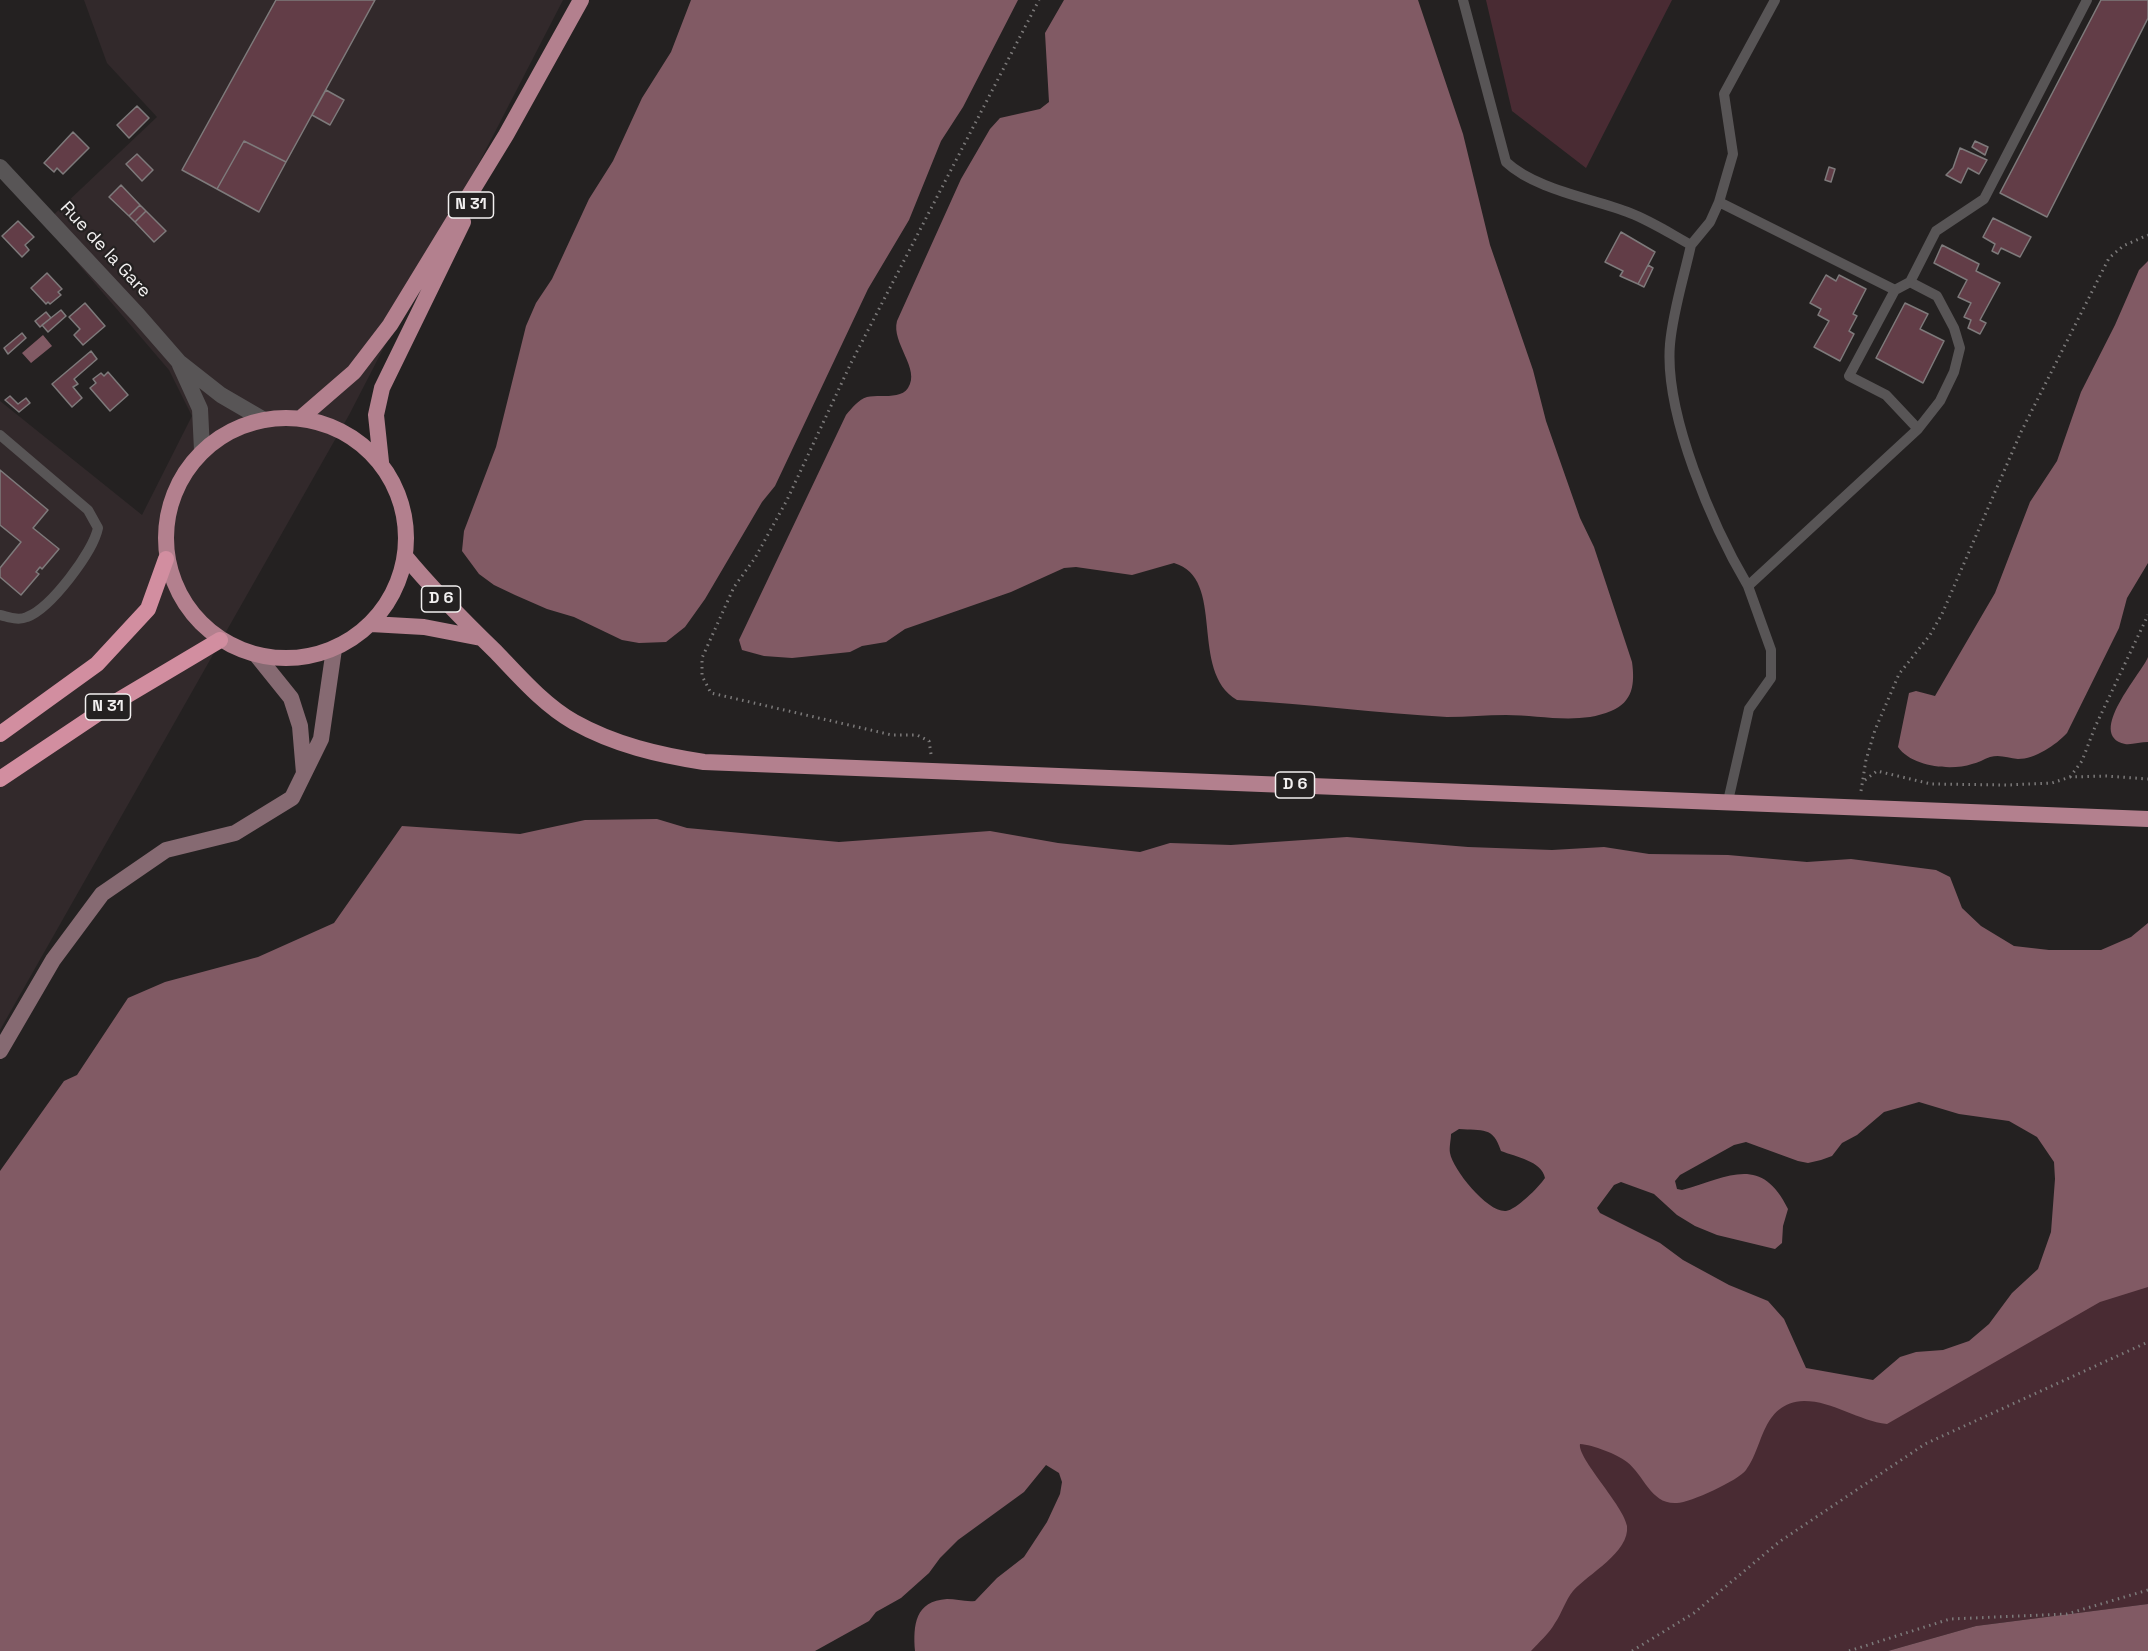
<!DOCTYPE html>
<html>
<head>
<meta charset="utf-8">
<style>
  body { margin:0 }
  canvas { display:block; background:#242121 }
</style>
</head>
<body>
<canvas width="2148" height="1651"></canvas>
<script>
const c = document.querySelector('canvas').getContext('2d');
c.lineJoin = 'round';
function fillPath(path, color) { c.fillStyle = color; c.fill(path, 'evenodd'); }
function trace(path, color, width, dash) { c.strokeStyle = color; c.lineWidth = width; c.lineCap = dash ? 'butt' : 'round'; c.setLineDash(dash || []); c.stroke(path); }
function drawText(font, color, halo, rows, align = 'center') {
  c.font = font + ' "Space Grotesk",sans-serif'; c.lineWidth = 4.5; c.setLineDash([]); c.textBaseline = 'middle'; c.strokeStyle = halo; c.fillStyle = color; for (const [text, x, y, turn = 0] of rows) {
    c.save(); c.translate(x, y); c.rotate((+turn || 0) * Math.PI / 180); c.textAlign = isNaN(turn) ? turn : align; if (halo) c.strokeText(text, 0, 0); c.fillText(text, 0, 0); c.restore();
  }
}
const built = new Path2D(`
  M 84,0 L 563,0 L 349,415 L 0,1030 L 0,401 L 142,515 L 192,416 L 169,370 L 44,224 L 157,117 L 107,63 Z`);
const green = new Path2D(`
  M 1486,0 L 1672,0 L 1586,168 L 1512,111 Z
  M 2148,1238 L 2148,1604 L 1976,1626 L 1888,1651 L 1260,1651 L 1592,1352 L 1891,1403 Z`);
const water = new Path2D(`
  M 691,0 L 1018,0 L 963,107 L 941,141 L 909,220 L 868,289 L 775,486 L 762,502 L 705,599 L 685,627 L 666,642 L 639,643 L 622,640 L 574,617 L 547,609 L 515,595 L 494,585 L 479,574 L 462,551 L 464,531 L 496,447 L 526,326 L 536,303 L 552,279 L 589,199 L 613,161 L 642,98 L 671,52 Z
  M 1064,0 L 1418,0 L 1463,134 L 1490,245 L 1533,370 L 1546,421 L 1580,518 L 1594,547 L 1632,662 C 1635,684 1633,702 1611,711 C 1578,725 1540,715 1506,715 C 1486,715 1467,717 1447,717 C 1377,713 1307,704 1237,700 C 1188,671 1227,578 1174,563 L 1132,575 L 1076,567 L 1064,568 L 1011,592 L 905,629 L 886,642 L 862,646 L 850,652 L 792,658 L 764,656 L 742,650 L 739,640 L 846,415 C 852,408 858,400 867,397 C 879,394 900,400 908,388 C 921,369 891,343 897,321 L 961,179 L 990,129 L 1000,118 L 1040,109 L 1049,102 L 1045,33 Z
  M 2148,261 L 2148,563 L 2127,598 L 2119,628 L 2067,733 C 2056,745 2035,759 2018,759 C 2008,758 2000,754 1990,757 C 1984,759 1978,763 1972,764 C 1951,771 1912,767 1898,747 L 1909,693 L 1916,691 L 1935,696 L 1995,593 L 2030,502 L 2057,461 L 2081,392 L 2115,325 L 2139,270 Z
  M 43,335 L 52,346 L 31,363 L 22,353 Z
  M 2148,657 L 2148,742 C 2141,742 2131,745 2125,744 C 2085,735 2142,673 2148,657 Z
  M 657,819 L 687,828 L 839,842 L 990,831 L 1058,843 L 1140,852 L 1170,843 L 1231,845 L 1347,837 L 1468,847 L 1552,850 L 1604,847 L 1649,854 L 1728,855 L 1807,862 L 1851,859 L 1936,870 L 1950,877 L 1962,908 L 1981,926 L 2014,946 L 2049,950 L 2101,950 L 2131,937 L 2148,923 L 2148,1287 L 2100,1302 L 1887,1424 C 1859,1421 1833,1401 1804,1401 C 1761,1403 1764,1447 1746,1470 C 1739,1480 1690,1503 1677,1503 C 1651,1505 1644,1475 1627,1462 C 1617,1454 1593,1445 1580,1444 C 1577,1458 1624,1506 1627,1526 C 1630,1552 1588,1574 1573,1591 C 1565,1601 1562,1613 1555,1623 C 1549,1634 1539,1642 1531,1651 L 915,1651 C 913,1625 915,1601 947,1599 C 956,1599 965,1602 975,1601 L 997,1578 L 1024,1557 L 1047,1522 L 1060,1494 L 1062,1482 L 1059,1473 L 1046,1465 L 1024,1492 L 958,1540 L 940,1558 L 929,1573 L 901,1598 L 876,1612 L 869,1621 L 815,1651 L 0,1651 L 0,1171 L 64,1081 L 77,1075 L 128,998 L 165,982 L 258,957 L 334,923 L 402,826 L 520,834 L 585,820 ZM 1919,1102 L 1959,1114 L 2009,1121 L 2037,1137 L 2054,1162 L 2055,1179 L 2051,1232 L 2038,1269 L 2012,1293 L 1989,1324 L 1969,1341 L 1943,1350 L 1916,1352 L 1900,1357 L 1873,1380 L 1806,1368 L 1784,1319 L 1768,1301 L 1729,1285 L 1683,1260 L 1660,1243 L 1600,1213 L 1597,1208 L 1614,1185 L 1621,1182 L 1654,1194 L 1677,1215 L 1695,1226 L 1717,1235 L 1775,1249 L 1782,1243 L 1783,1226 L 1788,1209 C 1761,1154 1729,1177 1682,1190 L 1677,1189 L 1675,1181 L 1680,1175 L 1734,1145 L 1746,1142 L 1798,1161 L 1808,1163 L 1821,1160 L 1832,1156 L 1842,1143 L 1857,1135 L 1884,1112 ZM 1459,1129 C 1483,1131 1493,1126 1501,1151 C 1516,1157 1542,1161 1545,1178 C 1539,1187 1516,1210 1506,1211 C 1488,1213 1453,1170 1450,1153 C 1449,1147 1451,1140 1451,1134 Z
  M 2148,1604 L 2148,1651 L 1888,1651 L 1976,1626 Z`);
const building = new Path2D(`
  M 276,0 L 375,0 L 286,162 L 244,141 L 217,189 L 182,170 Z
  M 2101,0 L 2148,0 L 2148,18 L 2047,217 L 2000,193 Z
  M 326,90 L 344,100 L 330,125 L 312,115 Z
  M 137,106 L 149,118 L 129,138 L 117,125 Z
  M 73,132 L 89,148 L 63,174 L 57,168 L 54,172 L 44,163 Z
  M 244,141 L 286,162 L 259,212 L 217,189 Z
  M 1975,141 L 1988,147 L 1985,155 L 1972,147 Z
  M 1960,148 L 1987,160 L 1979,174 L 1968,168 L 1961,183 L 1946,175 L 1953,168 Z
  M 137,154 L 153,170 L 142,181 L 126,164 Z
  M 1829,167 L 1835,169 L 1831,182 L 1825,180 Z
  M 121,185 L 140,205 L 129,216 L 109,197 Z
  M 140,205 L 146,211 L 135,222 L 129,216 Z
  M 146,211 L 166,231 L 154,242 L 135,222 Z
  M 1993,218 L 2031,237 L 2020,257 L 2001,248 L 1998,254 L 1992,251 L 1995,244 L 1983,237 Z
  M 18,221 L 34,237 L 25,245 L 29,250 L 22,257 L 2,236 Z
  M 1621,232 L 1655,252 L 1638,284 L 1620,276 L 1623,271 L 1605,262 Z
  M 1942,245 L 1979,264 L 1976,271 L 2000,283 L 1980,320 L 1986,323 L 1980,334 L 1968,328 L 1971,320 L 1964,317 L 1971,303 L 1958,297 L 1967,280 L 1934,263 Z
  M 1648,265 L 1653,268 L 1644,287 L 1638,284 Z
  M 47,273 L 62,289 L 58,292 L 61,295 L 50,304 L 48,302 L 46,304 L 31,288 Z
  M 1826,275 L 1836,281 L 1839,275 L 1866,289 L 1853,314 L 1857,316 L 1849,331 L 1854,334 L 1840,361 L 1814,347 L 1829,321 L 1818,315 L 1821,309 L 1810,303 Z
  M 85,303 L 105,326 L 83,345 L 74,335 L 80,329 L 69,317 Z
  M 1905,303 L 1928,314 L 1920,329 L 1944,341 L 1923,383 L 1876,358 Z
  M 61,310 L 66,316 L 48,332 L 42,325 Z
  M 46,312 L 51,318 L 40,327 L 35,321 Z
  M 22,333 L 26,338 L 8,354 L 4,348 Z
  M 91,351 L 97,359 L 74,379 L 78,384 L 73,387 L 82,398 L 72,407 L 52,384 Z
  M 108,372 L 128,395 L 110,411 L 90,388 L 96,383 L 93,379 L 101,373 L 104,376 Z
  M 10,396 L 18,404 L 26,398 L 30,403 L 19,412 L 5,400 Z
  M 0,470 L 48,510 L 33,528 L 59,549 L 42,569 L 40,567 L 36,572 L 39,574 L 21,595 L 0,577 L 0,568 L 21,542 L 0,525 Z`);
const path = new Path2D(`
  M 931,754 L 929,741 L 917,735 L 892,735 L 711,693 L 702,676 L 702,658 L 734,587 L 755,558 L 787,500 L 851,363 L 1039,0
  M 2070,777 L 2082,761 L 2095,727 L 2148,615
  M 1865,780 L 1877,771 L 1931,784 L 2008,785 L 2052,783 L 2070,777 L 2106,776 L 2148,779
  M 1861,791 L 1866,760 L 1875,730 L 1899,674 L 1930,635 L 1942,614 L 2021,432 L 2109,258 L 2123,246 L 2148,235
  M 1632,1651 L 1694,1613 L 1779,1542 L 1925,1444 L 2148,1342
  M 1849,1651 L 1950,1619 L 2067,1614 L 2148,1590`);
const service = new Path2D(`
  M 1463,0 L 1506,162 C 1536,190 1592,198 1630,213 C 1651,221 1671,234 1691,245 C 1684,277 1673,311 1670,344 C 1664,414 1713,527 1748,586
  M 1775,0 L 1724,94 L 1733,154 L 1719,202 L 1895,290
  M 1691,245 L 1710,222 L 1719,202
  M 1918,429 L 1886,395 L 1849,376 L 1895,290 L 1910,282 L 1936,231 L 1984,199 L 2087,0
  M 0,435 L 88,510 L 98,528 C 93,552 51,608 27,617 C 18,621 9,617 0,615
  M 1728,801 L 1749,709 L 1771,678 L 1771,650 L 1748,586 L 1918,429 L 1940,401 L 1954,372 L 1960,348 L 1954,328 L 1937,296 L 1910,282`);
const tertiary = new Path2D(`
  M 0,167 L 138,315 L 179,362 L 221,395 L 264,420
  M 180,365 L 200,409 L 202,450`);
const secondary = new Path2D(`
  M 258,657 L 291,698 L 300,726 L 304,773
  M 0,1051 L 53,960 L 102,894 L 166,850 L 235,833 L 292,798 L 321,739 L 334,649`);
const primary = new Path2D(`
  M 302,417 L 354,372 L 390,325 L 506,135 L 581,0
  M166 538a120 120 0 1 1 240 0a120 120 0 1 1-240 0Z
  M 381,462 L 376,415 L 382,388 L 463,222
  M 405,556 C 433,590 464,621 496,652 C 519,676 544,705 574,722 C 615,745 659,755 704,762 L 2148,819
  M 371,624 L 424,627 L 481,638`);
const trunk = new Path2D(`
  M 0,734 L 97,664 L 148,609 L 166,559
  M 0,779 L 109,706 L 220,640`);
const shields = [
  [471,205,45],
  [441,599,39],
  [108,707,45],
  [1295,785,39]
];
const shieldNames = [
  ["N 31",471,205],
  ["D 6",441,599],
  ["N 31",108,707],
  ["D 6",1295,785]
];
const streetNames = [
  ["Rue de la Gare",105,250,47]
];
fillPath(built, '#32292b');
fillPath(green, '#492b33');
fillPath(water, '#815a64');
fillPath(building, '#623d47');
trace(building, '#7e7a7b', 1.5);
trace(path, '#7c7a7a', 3, [1.5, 4.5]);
trace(service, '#585556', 10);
trace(tertiary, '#585556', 16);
trace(secondary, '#866a72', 16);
trace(primary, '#b3808e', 16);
trace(trunk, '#d28ea0', 16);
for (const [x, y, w] of shields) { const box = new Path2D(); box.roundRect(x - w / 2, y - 13, w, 26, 4.5); c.fillStyle = '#242121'; c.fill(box); trace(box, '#f2f0f0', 1.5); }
drawText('bold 16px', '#f2f0f0', null, shieldNames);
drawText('18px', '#f2f0f0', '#242121', streetNames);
</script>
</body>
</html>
